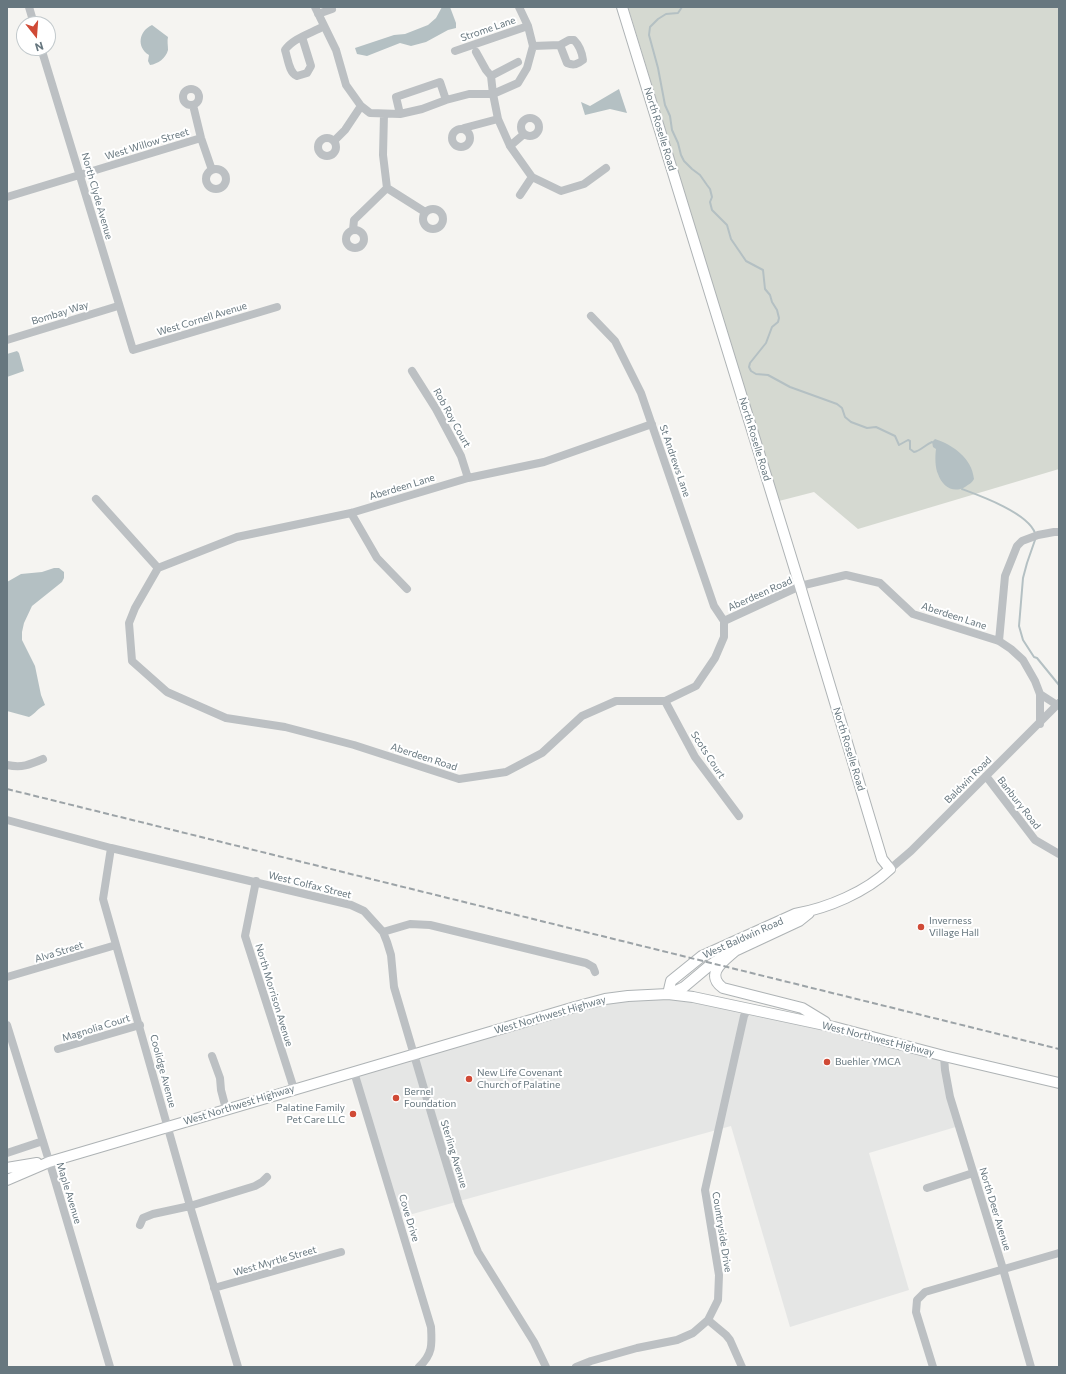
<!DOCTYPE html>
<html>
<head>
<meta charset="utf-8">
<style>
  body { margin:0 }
  #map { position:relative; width:1066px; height:1374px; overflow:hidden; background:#f5f4f1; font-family:Commissioner,sans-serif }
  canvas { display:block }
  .frame { position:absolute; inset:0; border:8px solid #67777f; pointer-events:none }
  .north { position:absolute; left:16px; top:16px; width:40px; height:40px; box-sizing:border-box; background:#fff; border:1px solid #c2c9cc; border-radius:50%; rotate:163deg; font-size:11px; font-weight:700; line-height:16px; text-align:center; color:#67777f }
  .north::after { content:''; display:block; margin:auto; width:14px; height:18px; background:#d04a36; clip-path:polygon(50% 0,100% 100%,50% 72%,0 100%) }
</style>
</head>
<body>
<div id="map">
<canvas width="1066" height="1374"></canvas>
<div class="frame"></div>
<div class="north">N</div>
</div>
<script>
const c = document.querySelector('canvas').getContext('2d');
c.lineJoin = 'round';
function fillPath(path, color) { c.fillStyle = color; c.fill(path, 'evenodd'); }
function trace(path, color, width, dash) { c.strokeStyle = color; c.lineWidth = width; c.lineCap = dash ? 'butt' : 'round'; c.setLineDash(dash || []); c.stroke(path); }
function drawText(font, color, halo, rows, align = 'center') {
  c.font = font + ' Commissioner,sans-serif'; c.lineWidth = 4; c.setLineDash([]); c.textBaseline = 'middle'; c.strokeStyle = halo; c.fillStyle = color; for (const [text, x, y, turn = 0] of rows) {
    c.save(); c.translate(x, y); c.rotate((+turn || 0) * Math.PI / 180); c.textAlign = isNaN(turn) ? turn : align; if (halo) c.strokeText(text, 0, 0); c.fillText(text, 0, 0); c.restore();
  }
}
const built = new Path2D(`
  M 668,994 L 944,1056 L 959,1126 L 869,1153 L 909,1290 L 790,1327 L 731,1126 L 398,1218 L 354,1072 L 575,1007 Z`);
const green = new Path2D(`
  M 628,7 L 1059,7 L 1059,469 L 858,529 L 814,492 L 779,501 Z`);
const water = new Path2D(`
  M 442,7 L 450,7 L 456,23 L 456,28 L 448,30 L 426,42 L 411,46 L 400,43 L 367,56 L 357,54 L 355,48 L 394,35 L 405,34 L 428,25 L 436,18 Z
  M 152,25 L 168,37 C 167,41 168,45 168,50 C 166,58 158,64 150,65 L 148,61 L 149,55 C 136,47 139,31 152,25 Z
  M 619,89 L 627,113 L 610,109 L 585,115 L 581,102 L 590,106 Z
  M 17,351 L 19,353 L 24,371 L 7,377 L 7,354 Z
  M 935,439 C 953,445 972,458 974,479 C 972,483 969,484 965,487 C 953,494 942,486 938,474 C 935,468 935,456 936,449 L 933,447 L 932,442 Z
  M 54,568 L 59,568 L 64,572 L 64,578 L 62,582 L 32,606 L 24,623 L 22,632 L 22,640 L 35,666 L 41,695 L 45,705 C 38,708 35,714 29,717 L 7,711 L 7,582 L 21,574 L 42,572 Z`);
const stream = new Path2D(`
  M 682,7 L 678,13 L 666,14 L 658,19 L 650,27 L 649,35 L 658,68 L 665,105 L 670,116 L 672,130 L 678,143 L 681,155 L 684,161 L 692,169 L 700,175 L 707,185 L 710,189 L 712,197 L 710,202 L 712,210 L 727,225 L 731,239 L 746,261 L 763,270 L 765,289 L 770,295 L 772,302 L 777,310 L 779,318 L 778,322 L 772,327 L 766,343 L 750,363 L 749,367 L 751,371 L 756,374 L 768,375 L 790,387 L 837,404 L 842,408 L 845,417 L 851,422 L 867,428 L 876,427 L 895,436 L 899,445 L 908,440 L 910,441 L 910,449 L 914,452 C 920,451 925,445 932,442
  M 962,489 C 981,496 1028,513 1035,533
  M 1035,540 L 1027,563 L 1023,578 L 1019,626 L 1023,640 L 1034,657 L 1037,658 L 1059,685`);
const minor = new Path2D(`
  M 29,7 L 34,24
  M 315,7 L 336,50 L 346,85 L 361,106 L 370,113 L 400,114 L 422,109 L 446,100 L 469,94 L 493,94 L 518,83 L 527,68 L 533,46 L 528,26 L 519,7
  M 318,14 L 332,9 L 331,7
  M 302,37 L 311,66 L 307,73 L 297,76 C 289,73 288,59 285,50 C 293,38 312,33 324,26
  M 533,46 L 560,45 L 569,40 L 574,40 C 580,46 582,52 583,60 C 578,64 574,66 567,63 L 560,45
  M 41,48 L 133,350 L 277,307
  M 455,51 L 528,26
  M 476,52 L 486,70 L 491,76
  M 518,62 L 491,76 L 493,94 L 498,119 L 510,146 L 532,177 L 561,191 L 584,184 L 606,168
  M183 97a8 8 0 1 1 16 0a8 8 0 1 1-16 0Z
  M 193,105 L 201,138 L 212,170
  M 384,114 L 383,155 L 387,188
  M 400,114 L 396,97 L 440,82 L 446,100
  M521 127a9 9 0 1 1 18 0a9 9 0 1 1-18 0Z
  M 464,128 L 498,119
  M452 138a9 9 0 1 1 18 0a9 9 0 1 1-18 0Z
  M318 147a9 9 0 1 1 18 0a9 9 0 1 1-18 0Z
  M 334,141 L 345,130 L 361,106
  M 510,146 L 524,134
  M206 179a10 10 0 1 1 20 0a10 10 0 1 1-20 0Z
  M 387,188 L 425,212
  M 520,195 L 532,177
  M 7,197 L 201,138
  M423 219a10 10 0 1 1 20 0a10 10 0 1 1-20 0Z
  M 353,230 L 354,220 L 387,188
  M346 239a9 9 0 1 1 18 0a9 9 0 1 1-18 0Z
  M 591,316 L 615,341 L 641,393 L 714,606 L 724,621
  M 7,340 L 118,306
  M 412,371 L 436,409 L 461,456 L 468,478
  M 96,499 L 158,568
  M 351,513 L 377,558 L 407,589
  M 158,568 L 135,608 L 129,623 L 132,661 L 167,692 L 226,718 L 285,727 L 354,745 L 459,779 L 506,772 L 542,753 L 582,716 L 616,701 L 665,701 L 696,686 L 715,658 L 724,637 L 724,621 L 800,586 L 846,575 L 880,583 L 913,614 L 999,641 L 1011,649 L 1023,660 L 1035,681 L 1040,694 L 1040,724
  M 158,568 L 237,537 L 351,513 L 468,478 L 544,462 L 652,424
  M 999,641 L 1005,576 L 1017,546 L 1022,541 L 1038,535 L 1054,532 L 1059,532
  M 1040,694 L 1057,705
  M 665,701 L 695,757 L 739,816
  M 7,765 C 22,768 29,765 43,759
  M 986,776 L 1035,840 L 1059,854
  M 7,820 L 111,848 L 351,905 L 364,911 L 383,932 L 387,942 L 391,955 L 394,987 L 435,1126 L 459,1205 L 478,1252 L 534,1342 L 546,1367
  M 111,848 L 103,899 L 190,1206 L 238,1367
  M 890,869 L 911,851 L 1059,703
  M 256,881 L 245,936 L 294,1089
  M 383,932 L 410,924 L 430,925 L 586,963 L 593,967 L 595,972
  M 7,977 L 116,945
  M 7,1025 L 54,1177 L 110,1367
  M 58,1049 L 140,1025
  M 212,1056 L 220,1078 L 221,1090 L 226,1109
  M 944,1056 L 945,1070 L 950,1097 L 1003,1269 L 1031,1367
  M 354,1072 L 431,1327 C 432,1344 433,1354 419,1367
  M 7,1153 L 43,1141
  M 927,1188 L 973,1173
  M 140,1225 L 143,1218 L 153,1214 L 190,1206 L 255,1186 L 262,1182 L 267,1177
  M 214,1288 L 341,1252
  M 708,1320 L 726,1335 L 730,1340 L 742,1367
  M 576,1367 L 591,1361 L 637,1348 L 677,1340 L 693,1333 L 708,1320 L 718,1300 L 719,1275 L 705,1190 L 744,1016 L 748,1008
  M 933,1367 L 916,1312 L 917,1300 L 925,1292 L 1059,1253`);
const major = new Path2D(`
  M 622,7 L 800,586 L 882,859 L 890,869 C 866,892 828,908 795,914 L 702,956 L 671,981 L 668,994
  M 735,951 C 724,961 704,974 723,988 L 802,1008 L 825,1022
  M 670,994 L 684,987 L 709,966 L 724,956 L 799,921 L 809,913
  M 7,1168 L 37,1163
  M 7,1180 L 49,1162 L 575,1007 L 605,999 L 628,996 L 668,994 L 693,997 L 834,1027 L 944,1056 L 1059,1083`);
const rail = new Path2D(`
  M 7,789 L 1059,1049`);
const markers = [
  [921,927,4,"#d04a36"],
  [827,1062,4,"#d04a36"],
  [469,1079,4,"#d04a36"],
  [396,1098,4,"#d04a36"],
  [353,1114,4,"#d04a36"]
];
const streetNames = [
  ["Strome Lane",488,29,-19],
  ["North Roselle Road",660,129,73],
  ["West Willow Street",147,144,-17],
  ["North Clyde Avenue",97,196,74],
  ["Bombay Way",60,313,-17],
  ["West Cornell Avenue",202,319,-17],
  ["Rob Roy Court",452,418,61],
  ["North Roselle Road",755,439,73],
  ["St Andrews Lane",675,461,71],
  ["Aberdeen Lane",402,487,-17],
  ["Aberdeen Road",760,594,-24],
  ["Aberdeen Lane",954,616,18],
  ["North Roselle Road",849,749,73],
  ["Scots Court",708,755,57],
  ["Aberdeen Road",424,757,18],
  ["Baldwin Road",968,780,-45],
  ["Banbury Road",1019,803,52],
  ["West Colfax Street",310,885,14],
  ["West Baldwin Road",743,938,-24],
  ["Alva Street",59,952,-17],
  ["North Morrison Avenue",274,995,73],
  ["West Northwest Highway",550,1015,-16],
  ["Magnolia Court",96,1028,-17],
  ["West Northwest Highway",878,1039,14],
  ["Coolidge Avenue",163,1071,75],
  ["West Northwest Highway",239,1105,-17],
  ["Sterling Avenue",454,1154,73],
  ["Maple Avenue",69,1193,73],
  ["North Deer Avenue",995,1209,73],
  ["Cove Drive",409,1218,73],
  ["Countryside Drive",722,1232,81],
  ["West Myrtle Street",275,1261,-16]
];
const poiNames = [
  ["Inverness",929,921],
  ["Village Hall",929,933],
  ["Buehler YMCA",835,1062],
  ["New Life Covenant",477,1073],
  ["Church of Palatine",477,1085],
  ["Bernel",404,1092],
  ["Foundation",404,1104],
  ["Palatine Family",345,1108,"right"],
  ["Pet Care LLC",345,1120,"right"]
];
fillPath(built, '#e5e6e5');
fillPath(green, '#d5d9d1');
fillPath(water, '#b4c0c3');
trace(stream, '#b4c0c3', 2);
trace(major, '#aeb3b5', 12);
trace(minor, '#bcc0c3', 8);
trace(major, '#fff', 10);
trace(rail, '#9ca3a7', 2, [6, 3]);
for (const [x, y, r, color] of markers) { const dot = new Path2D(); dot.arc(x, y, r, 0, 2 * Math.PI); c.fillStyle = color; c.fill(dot); trace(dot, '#fff', 1.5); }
drawText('10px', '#67777f', '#fff', streetNames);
drawText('10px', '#67777f', '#fff', poiNames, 'left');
</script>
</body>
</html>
